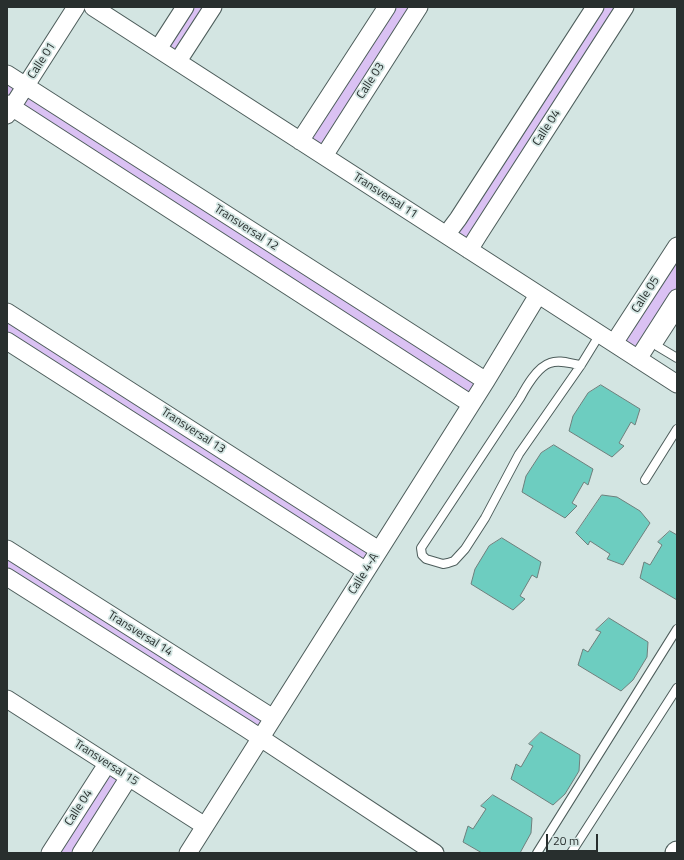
<!DOCTYPE html>
<html>
<head>
<meta charset="utf-8">
<style>
  body { margin:0 }
  #map { position:relative; width:684px; height:860px; overflow:hidden; background:#d3e5e2; font-family:"Titillium Web",sans-serif }
  canvas { display:block }
  .frame { position:absolute; inset:0; border:8px solid #282f2e; pointer-events:none }
  .scale { position:absolute; left:546px; top:834px; width:52px; height:18px; box-sizing:border-box; border:2px solid #282f2e; border-top:0; padding-left:5px; font-size:12px; line-height:14px; white-space:nowrap; color:#282f2e; -webkit-text-stroke:3px #d3e5e2; paint-order:stroke }
</style>
</head>
<body>
<div id="map">
<canvas width="684" height="860"></canvas>
<div class="frame"></div>
<div class="scale">20 m</div>
</div>
<script>
const c = document.querySelector('canvas').getContext('2d');
c.lineJoin = 'round';
function fillPath(path, color) { c.fillStyle = color; c.fill(path, 'evenodd'); }
function trace(path, color, width, dash) { c.strokeStyle = color; c.lineWidth = width; c.lineCap = dash ? 'butt' : 'round'; c.setLineDash(dash || []); c.stroke(path); }
function drawText(font, color, halo, rows, align = 'center') {
  c.font = font + ' "Titillium Web",sans-serif'; c.lineWidth = 3.5; c.setLineDash([]); c.textBaseline = 'middle'; c.strokeStyle = halo; c.fillStyle = color; for (const [text, x, y, turn = 0] of rows) {
    c.save(); c.translate(x, y); c.rotate((+turn || 0) * Math.PI / 180); c.textAlign = isNaN(turn) ? turn : align; if (halo) c.strokeText(text, 0, 0); c.fillText(text, 0, 0); c.restore();
  }
}
const green = new Path2D(`
  M 185,7 L 213,7 L 178,61 L 158,49 Z
  M 387,7 L 419,7 L 324,156 L 301,141 Z
  M 595,7 L 625,7 L 469,249 L 447,236 Z
  M 7,74 L 486,382 L 472,404 L 7,103 Z
  M 677,246 L 677,298 L 638,359 L 614,343 Z
  M 7,312 L 379,550 L 367,571 L 7,341 Z
  M 7,549 L 273,718 L 261,737 L 7,577 Z
  M 107,764 L 129,777 L 80,853 L 50,853 Z`);
const building = new Path2D(`
  M 601,385 L 640,409 L 635,425 L 631,422 L 619,443 L 624,446 L 612,457 L 569,431 L 573,416 L 588,393 Z
  M 554,445 L 593,469 L 588,485 L 584,482 L 572,503 L 577,506 L 565,518 L 522,492 L 526,476 L 541,453 Z
  M 602,495 L 617,497 L 640,511 L 650,523 L 623,565 L 607,559 L 610,554 L 590,541 L 588,545 L 576,533 Z
  M 670,531 L 677,535 L 677,600 L 640,578 L 644,562 L 650,565 L 662,545 L 658,542 Z
  M 502,538 L 541,562 L 537,578 L 532,575 L 520,596 L 525,599 L 513,610 L 471,584 L 475,569 L 489,546 Z
  M 609,618 L 648,642 L 647,657 L 633,680 L 621,691 L 578,665 L 583,649 L 588,652 L 601,632 L 596,630 Z
  M 541,732 L 580,755 L 579,771 L 565,794 L 553,805 L 511,779 L 516,764 L 521,767 L 533,746 L 529,744 Z
  M 493,795 L 532,818 L 531,833 L 520,853 L 482,853 L 463,842 L 468,826 L 473,829 L 486,809 L 481,806 Z`);
const service = new Path2D(`
  M 677,315 L 657,346 L 677,358
  M 581,365 C 571,364 560,359 550,363 C 537,367 526,387 520,398 L 421,548 L 422,555 L 426,559 L 443,564 L 448,563 L 454,561 L 465,549 L 485,518 L 519,454 L 581,365 L 600,334
  M 645,480 L 677,429
  M 537,853 L 677,629
  M 571,853 L 677,688`);
const minor = new Path2D(`
  M 93,7 L 677,384
  M 158,49 L 185,7
  M 178,61 L 213,7
  M 7,74 L 486,381
  M 7,104 L 471,404
  M 7,115 L 76,7
  M 300,141 L 387,7
  M 324,156 L 419,7
  M 446,235 L 458,219 L 595,7
  M 469,250 L 479,234 L 625,7
  M 7,312 L 366,542 L 379,550
  M 7,341 L 366,571
  M 614,343 L 677,246
  M 638,359 L 677,298
  M 7,549 L 273,718
  M 7,577 L 247,729 L 435,853
  M 7,699 L 205,826
  M 50,853 L 107,764
  M 81,853 L 129,777
  M 188,853 L 486,381 L 538,295`);
const tertiary = new Path2D(`
  M 676,853 L 677,852`);
const streetNames = [
  ["Calle 01",42,61,-57],
  ["Calle 03",371,81,-57],
  ["Calle 04",547,128,-57],
  ["Transversal 11",385,196,33],
  ["Transversal 12",246,228,33],
  ["Calle 05",646,295,-57],
  ["Transversal 13",193,431,33],
  ["Calle 4-A",364,574,-58],
  ["Transversal 14",140,634,32],
  ["Transversal 15",106,763,33],
  ["Calle 04",79,808,-57]
];
fillPath(green, '#dac1f3');
fillPath(building, '#6dcdc0');
trace(building, '#6e7f7c', 1);
trace(service, '#4d5d5b', 10);
trace(minor, '#4d5d5b', 19);
trace(tertiary, '#4d5d5b', 23);
trace(service, '#fff', 8);
trace(minor, '#fff', 17);
trace(tertiary, '#fff', 21);
drawText('12px', '#282f2e', '#d3e5e2', streetNames);
</script>
</body>
</html>
